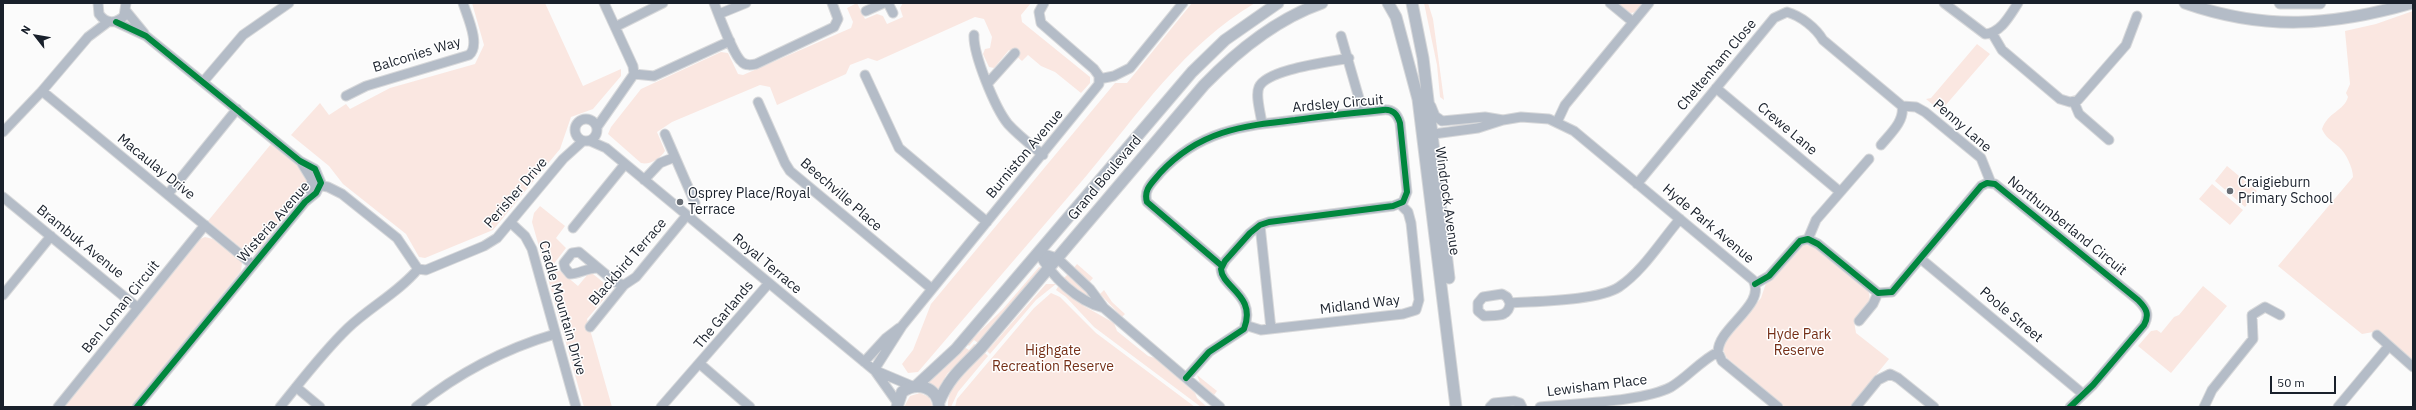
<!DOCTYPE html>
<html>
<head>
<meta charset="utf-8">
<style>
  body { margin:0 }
  #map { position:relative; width:2416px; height:410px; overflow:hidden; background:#fbfbfb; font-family:"IBM Plex Sans",sans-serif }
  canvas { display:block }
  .frame { position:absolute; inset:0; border:4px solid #19202b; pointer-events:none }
  .north { position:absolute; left:16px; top:16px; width:40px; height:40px; -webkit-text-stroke:3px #fff; paint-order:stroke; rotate:301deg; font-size:11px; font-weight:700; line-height:16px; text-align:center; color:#19202b }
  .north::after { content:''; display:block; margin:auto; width:14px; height:18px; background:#19202b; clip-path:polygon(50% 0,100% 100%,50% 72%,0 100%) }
  .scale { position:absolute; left:2270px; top:376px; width:66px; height:18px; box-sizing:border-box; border:2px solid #19202b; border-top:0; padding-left:5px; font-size:12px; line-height:14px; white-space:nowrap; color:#19202b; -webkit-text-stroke:3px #fff; paint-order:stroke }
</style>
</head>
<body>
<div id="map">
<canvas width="2416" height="410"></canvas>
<div class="frame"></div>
<div class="north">N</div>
<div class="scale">50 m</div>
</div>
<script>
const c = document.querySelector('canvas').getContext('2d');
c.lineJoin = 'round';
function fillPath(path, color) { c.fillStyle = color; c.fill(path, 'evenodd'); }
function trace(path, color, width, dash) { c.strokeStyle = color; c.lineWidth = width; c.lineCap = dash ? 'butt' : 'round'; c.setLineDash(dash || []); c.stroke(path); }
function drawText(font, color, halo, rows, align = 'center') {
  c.font = font + ' "IBM Plex Sans",sans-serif'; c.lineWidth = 3; c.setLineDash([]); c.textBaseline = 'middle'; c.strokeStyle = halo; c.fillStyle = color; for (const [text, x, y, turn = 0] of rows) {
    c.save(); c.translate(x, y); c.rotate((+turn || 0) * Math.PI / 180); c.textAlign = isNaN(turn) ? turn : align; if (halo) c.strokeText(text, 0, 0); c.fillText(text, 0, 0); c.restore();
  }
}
const green = new Path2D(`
  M 472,3 L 545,3 L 583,86 L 621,69 L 621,76 L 593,109 L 571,117 L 560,149 L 493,230 L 425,258 L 419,257 L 406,234 L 343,184 L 329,166 L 291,135 L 320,103 L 329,115 L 346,104 L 350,109 L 390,88 L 475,64 L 484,45 Z
  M 857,3 L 865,19 L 877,14 L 883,16 L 887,24 L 903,17 L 900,8 L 903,3 L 1031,3 L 1021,15 L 1022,22 L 1090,77 L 1090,83 L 1081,93 L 1055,72 L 1041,66 L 1028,55 L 1022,61 L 1009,50 L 994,68 L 989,67 L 983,54 L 985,49 L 990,48 L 992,37 L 984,19 L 975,17 L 877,61 L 868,58 L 850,65 L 846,74 L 777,105 L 770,87 L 760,85 L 672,122 L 657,132 L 665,151 C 660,159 650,165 641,163 L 608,134 L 611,127 L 641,89 L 721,52 L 728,53 L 738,74 L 743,75 L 851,28 L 853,22 L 847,8 Z
  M 1192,3 L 1255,3 C 1184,45 1139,113 1087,175 C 1031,241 974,306 918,372 L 908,373 L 902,364 L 913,350 L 931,304 L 1115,83 L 1127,83 Z
  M 1424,3 L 1428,3 L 1433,19 L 1444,100 L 1440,97 L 1437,65 Z
  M 1615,3 L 1644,3 L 1636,12 L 1631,13 Z
  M 2413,11 L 2413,360 L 2379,331 L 2362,334 L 2278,266 L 2353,177 C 2353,168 2346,153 2339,147 C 2332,141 2325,137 2322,129 C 2328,112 2344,111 2348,97 L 2346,93 L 2350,84 L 2345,31 L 2376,24 Z
  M 1977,44 L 1990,54 L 1944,107 L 1943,113 L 1926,99 L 1931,98 Z
  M 271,144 L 302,169 L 308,179 L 306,191 L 259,249 L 254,254 L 248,254 L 208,221 Z
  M 2227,166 L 2257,191 L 2245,207 L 2215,181 Z
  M 2212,184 L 2243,210 L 2230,225 L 2199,199 Z
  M 540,206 L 565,226 L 556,238 L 566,248 L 553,265 L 578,286 L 588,274 L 593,274 L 609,287 L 609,293 L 587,319 L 612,407 L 584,407 L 532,222 L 534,213 Z
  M 205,237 L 213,239 L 240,260 L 242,263 L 241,271 L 132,407 L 64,407 L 198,240 Z
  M 1805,244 L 1816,248 L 1868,291 C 1874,303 1861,312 1854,321 L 1856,333 L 1889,359 L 1850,407 L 1785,407 L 1727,358 C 1723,351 1722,347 1725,340 L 1761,298 L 1766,283 L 1800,247 Z
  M 1077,264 L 1093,278 L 1088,284 L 1072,270 Z
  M 1039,267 L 1042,268 L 978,343 L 974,340 L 969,346 L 967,344 L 1003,309 Z
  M 1068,274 L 1096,300 L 1088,298 L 1064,278 Z
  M 1046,284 L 1056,284 L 1036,300 L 990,354 L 987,351 Z
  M 1059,285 L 1084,306 L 1114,323 L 1117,331 L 1148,356 L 1155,358 L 1195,393 L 1197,398 L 1207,407 L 1201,407 L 1094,327 L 1066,297 L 1056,290 Z
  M 2203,286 L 2227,306 L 2171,373 L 2138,346 L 2151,331 L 2157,330 L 2161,333 L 2174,317 L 2179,315 Z
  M 1104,290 L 1112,302 L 1125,314 L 1122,317 L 1100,294 Z
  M 1051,293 L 1060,297 L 1096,333 L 1195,407 L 955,407 L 957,399 L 1034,308 Z
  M 974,344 L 976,345 L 947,374 L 937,392 L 925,385 L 951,362 L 964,347 L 969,350 Z
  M 985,353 L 988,356 L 958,392 L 951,407 L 948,407 C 947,382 969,369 985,353 Z
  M 1197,375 L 1217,391 L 1214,395 L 1200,383 Z
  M 920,393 L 929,397 L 933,407 L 904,407 L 910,396 Z`);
const minor = new Path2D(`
  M 98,3 L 99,14 C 106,24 116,24 124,16 L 126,3
  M 714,3 C 719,15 733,55 742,62 C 746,66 751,65 756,64 L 834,27 L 838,19 L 832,3
  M 888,3 L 893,13
  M 1610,3 L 1633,22
  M 1944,3 L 1985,34 C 2001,33 2010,15 2018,3
  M 126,11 L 144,33
  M 866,11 L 884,3
  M 719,14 L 746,3
  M 116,22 L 146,36 L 300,161 L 315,169 L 321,183 L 316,193 L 305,202 L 137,407
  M 615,27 L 663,3
  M 1992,33 L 2002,50 L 2060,99 L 2070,102 L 2078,100 L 2126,45 L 2137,16
  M 974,35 C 973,54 995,108 1008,124 C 1018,135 1031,145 1043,155
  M 1341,36 L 1363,112
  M 634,74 L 654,76 L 730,41
  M 865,75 L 899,148 L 987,222
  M 1099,79 L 1114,76 L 1130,68 L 1183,3
  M 203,82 L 243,35 L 289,3
  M 988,83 L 1015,53
  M 1716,88 L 1839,191
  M 42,91 L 253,265
  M 346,96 L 366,86 L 469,55 C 481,45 467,16 463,3
  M 758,102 L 785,163 L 790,171 L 932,289
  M 2074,102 L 2079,114 L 2109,140
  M 1431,106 L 1435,116 L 1442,121 L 1485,117 L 1503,120
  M 1902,106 L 1916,107 L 1925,112 L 1981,158 L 1991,183
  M575 130a11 11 0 1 1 22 0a11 11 0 1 1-22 0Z
  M 1557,122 L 1565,105 L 1649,3
  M 1262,124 C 1261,114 1255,96 1259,87 C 1267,69 1330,62 1349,58
  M 597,127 L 634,74 L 633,66 L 604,3
  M 3,132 L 42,91 L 88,37 L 108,22
  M 665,134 L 695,203
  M 1426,135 L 1478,128 L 1503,120 L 1521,117 L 1549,119 L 1574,131 L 1753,280 C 1767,305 1718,327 1718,352 L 1722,361 L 1778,407
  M 590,141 L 606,148 L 874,370 L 912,386
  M 301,162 L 312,180 L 310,190
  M 644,180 L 660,163 L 675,157
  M 312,184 L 328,187 L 342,194 L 397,238 L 418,269 L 426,270 L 484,246 L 497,238 L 563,159 L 583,141
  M 1637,184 L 1774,18 L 1787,12 C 1801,16 1816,28 1823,40 L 1902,106 C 1905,121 1890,134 1881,145
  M 168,194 L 237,109
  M 3,197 L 138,308
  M 511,223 L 525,236 L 532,249 L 576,407
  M 1260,225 L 1271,329
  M 573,228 L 625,164
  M 1808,239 L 1816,220 L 1869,159
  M 1921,259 L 2083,394
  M 597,268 C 587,268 579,274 570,274 L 565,268 L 564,263 L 572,253 L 579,252 L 615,282 L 624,285
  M 1755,284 L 1769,276 L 1800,241 L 1808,239 L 1818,244 L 1878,293 L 1892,292 L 1981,186 L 1987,183 L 1995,184 L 2138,300 C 2146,308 2150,314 2144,325 L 2093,385 L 2070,407
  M 3,295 L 51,236
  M 1510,303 L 1507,297 L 1502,294 L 1483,297 L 1478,303 L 1478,311 L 1484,316 C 1496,315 1509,318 1510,303 C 1537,301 1597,301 1619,287 C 1643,271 1661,241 1680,219
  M 1104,308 C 1077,301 1052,277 1038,252 L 1057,258 L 1090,289 L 1104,308 L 1220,407
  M 1859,321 L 1873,304 L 1878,293
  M 1245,325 L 1261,330 L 1403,314 L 1416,310 L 1419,300 L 1411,223 L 1408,212 L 1400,204
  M 590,327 L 624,285 L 636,277 L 687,215
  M 2377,335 L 2413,367
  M 864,362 L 886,338 L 899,328
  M 700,364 L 750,407
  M 874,370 L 902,326 L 1099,84 L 1099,76 L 1094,69 L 1041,23 L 1039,12 L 1044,3
  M 875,371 L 897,402
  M 1186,378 L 1209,352 L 1244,329 C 1257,295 1222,288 1221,269 L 1225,261 L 1250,233 L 1260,225 L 1269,222 L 1393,206 L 1403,202 L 1407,192 L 1400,123 C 1397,113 1392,109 1383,110 C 1353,113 1324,116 1295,120 C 1241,126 1199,131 1160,173 C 1153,182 1143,189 1147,202 L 1222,266
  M 296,387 L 320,407
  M 58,407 L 205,225
  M 280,407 C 302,380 323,352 348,328 C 370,307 399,292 418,269
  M 416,407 C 457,374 504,349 555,334
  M 661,407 L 769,283
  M 1490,407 L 1494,403 L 1514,401 L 1520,403 L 1522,407
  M 1540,407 C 1575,403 1642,402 1671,387 C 1688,377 1700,361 1718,352
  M 1856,407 L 1878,380 L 1890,374 L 1898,378 L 1934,407
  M 2204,407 L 2212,390 L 2253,339 L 2252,315 L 2265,307 L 2280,315
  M 2338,407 L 2388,347`);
const tertiary = new Path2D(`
  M 1388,3 L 1396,17 L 1418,99 L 1456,407
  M 1412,3 L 1423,58 L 1449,278
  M 2185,3 C 2265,31 2332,26 2412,3
  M 2280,3 L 2320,3
  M 916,386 L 956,349 L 1192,72 L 1225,40 L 1278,3
  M 939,402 C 949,377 963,367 981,348 L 1204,85 C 1238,50 1276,19 1322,3
  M 897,407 L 902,392 C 917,381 937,387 939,406`);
const cycleway = new Path2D(`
  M 116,22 L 146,36 L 300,161 L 315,169 L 321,183 L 316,193 L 305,202 L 137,407
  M 1755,284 L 1769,276 L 1800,241 L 1808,239 L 1818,244 L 1878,293 L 1892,292 L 1981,186 L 1987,183 L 1995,184 L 2138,300 C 2146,308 2150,314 2144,325 L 2093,385 L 2070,407
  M 1186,378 L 1209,352 L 1244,329 C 1257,295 1222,288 1221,269 L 1225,261 L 1250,233 L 1260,225 L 1269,222 L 1393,206 L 1403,202 L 1407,192 L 1400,123 C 1397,113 1392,109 1383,110 C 1353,113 1324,116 1295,120 C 1241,126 1199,131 1160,173 C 1153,182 1143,189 1147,202 L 1222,266`);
const markers = [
  [2230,191,4,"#686d74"],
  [680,202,4,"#686d74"]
];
const streetNames = [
  ["Balconies Way",417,55,-17],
  ["Cheltenham Close",1717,65,-50],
  ["Ardsley Circuit",1338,104,-5],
  ["Penny Lane",1962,126,41],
  ["Crewe Lane",1787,129,40],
  ["Burniston Avenue",1025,154,-50],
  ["Macaulay Drive",156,167,39],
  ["Grand Boulevard",1105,178,-50],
  ["Perisher Drive",516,193,-49],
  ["Beechville Place",841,195,41],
  ["Windrock Avenue",1447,201,82],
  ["Wisteria Avenue",274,222,-49],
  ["Hyde Park Avenue",1708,224,40],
  ["Northumberland Circuit",2067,226,39],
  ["Brambuk Avenue",80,242,39],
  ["Blackbird Terrace",628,262,-49],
  ["Royal Terrace",767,264,40],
  ["Midland Way",1360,305,-7],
  ["Ben Loman Circuit",121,307,-51],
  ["Cradle Mountain Drive",562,308,74],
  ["The Garlands",724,315,-50],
  ["Poole Street",2011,315,40],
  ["Lewisham Place",1597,386,-7]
];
const poiNames = [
  ["Craigieburn",2238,183],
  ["Primary School",2238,199],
  ["Osprey Place/Royal",688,194],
  ["Terrace",688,210]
];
const parkNames = [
  ["Hyde Park",1799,335],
  ["Reserve",1799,351],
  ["Highgate",1053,351],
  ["Recreation Reserve",1053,367]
];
fillPath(green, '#fae7e1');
trace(minor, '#d7d8da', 11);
trace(tertiary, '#d7d8da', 13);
trace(minor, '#b4bcc7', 9);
trace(tertiary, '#b4bcc7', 11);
trace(cycleway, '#00873e', 6);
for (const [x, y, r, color] of markers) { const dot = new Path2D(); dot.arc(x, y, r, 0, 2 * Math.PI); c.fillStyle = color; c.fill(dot); trace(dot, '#fff', 1.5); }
drawText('14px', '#19202b', '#fff', streetNames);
drawText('14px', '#19202b', '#fff', poiNames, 'left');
drawText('14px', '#752f17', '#fff', parkNames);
</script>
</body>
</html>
